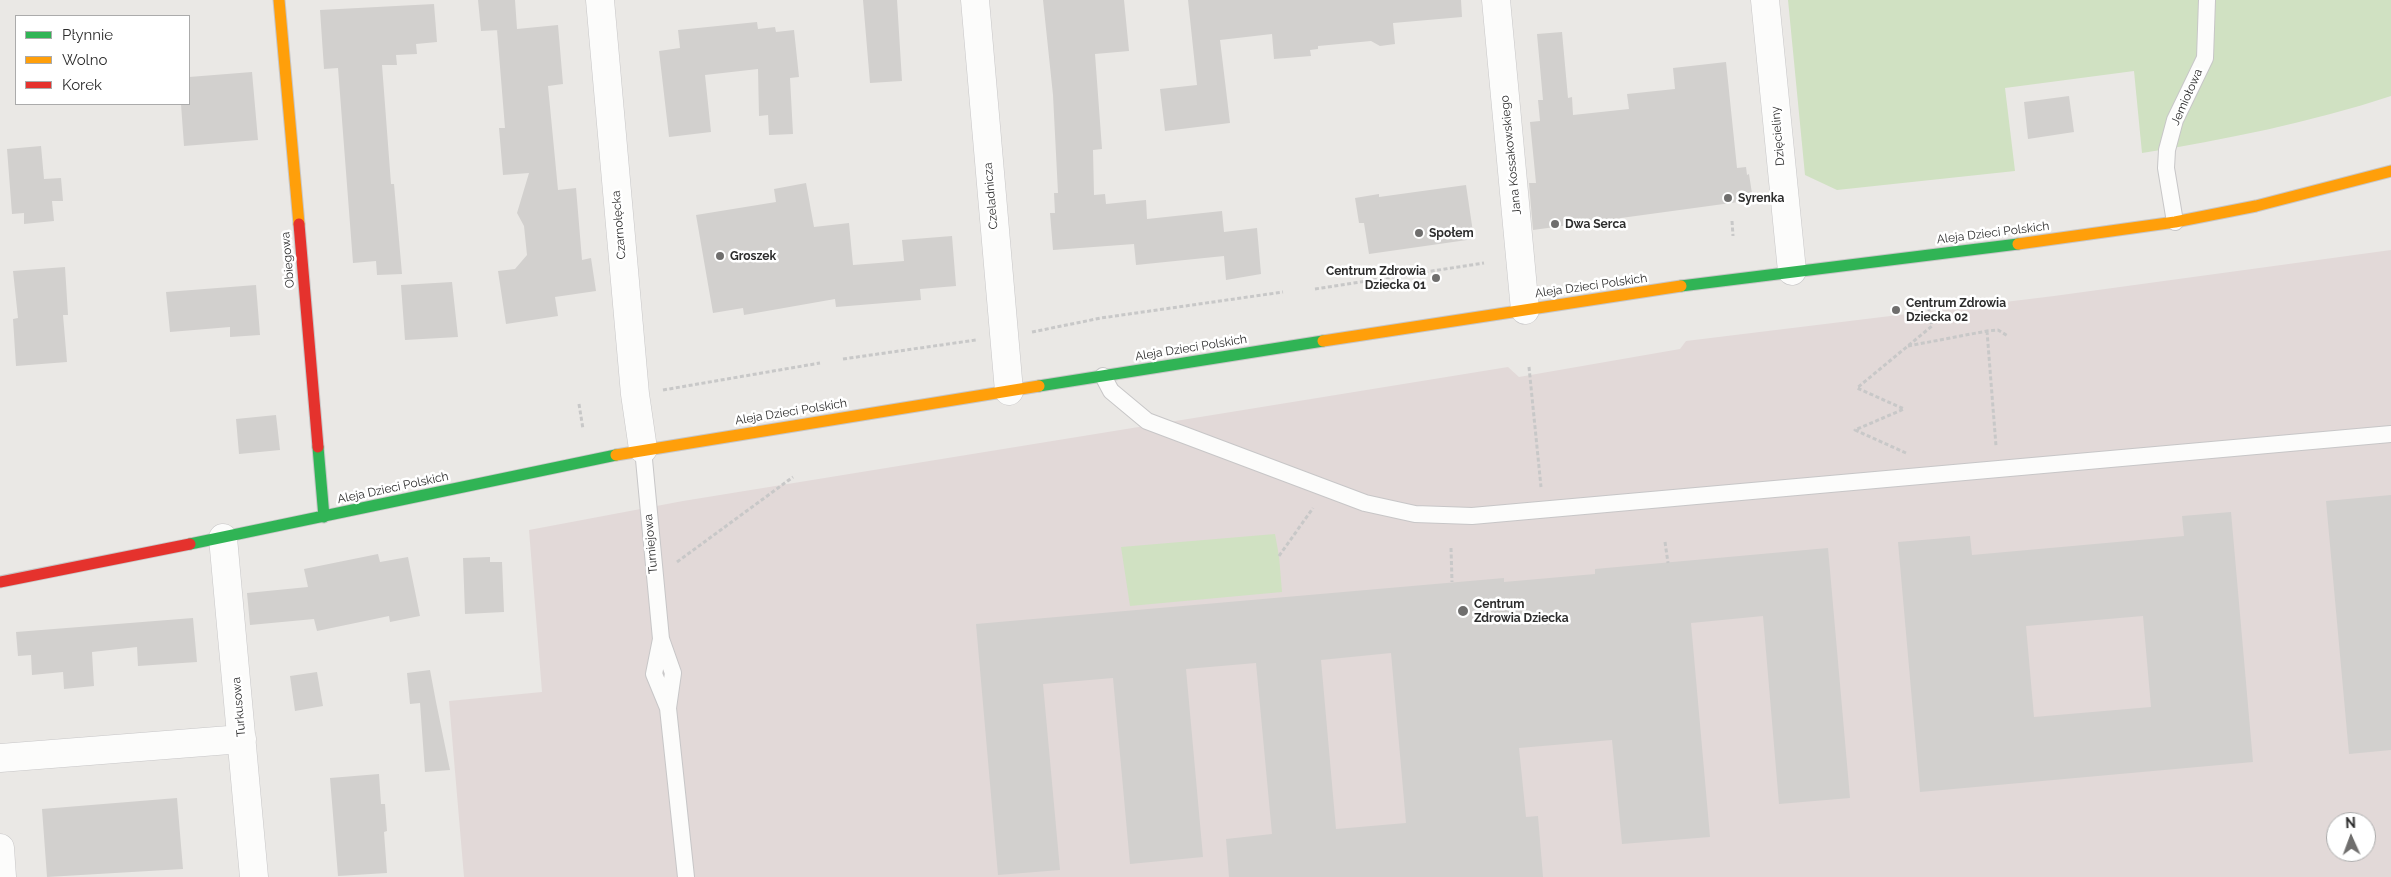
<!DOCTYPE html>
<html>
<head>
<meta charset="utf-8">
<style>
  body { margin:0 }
  #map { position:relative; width:2391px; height:877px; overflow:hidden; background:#eae8e5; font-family:Raleway,sans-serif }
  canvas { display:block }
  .legend { position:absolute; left:15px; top:15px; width:175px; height:90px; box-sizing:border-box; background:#fff; border:1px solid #ababab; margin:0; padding:6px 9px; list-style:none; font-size:15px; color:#2d2d2d }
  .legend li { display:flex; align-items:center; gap:10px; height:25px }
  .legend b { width:25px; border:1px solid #ababab }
  .north { position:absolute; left:2326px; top:812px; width:50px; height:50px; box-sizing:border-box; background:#fff; border:1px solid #ababab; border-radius:50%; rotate:358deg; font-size:14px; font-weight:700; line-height:20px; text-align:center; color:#2d2d2d }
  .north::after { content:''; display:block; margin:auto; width:18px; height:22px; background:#6f6e6d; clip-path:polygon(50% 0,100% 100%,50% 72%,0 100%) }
</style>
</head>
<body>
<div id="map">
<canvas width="2391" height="877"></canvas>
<ul class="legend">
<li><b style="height:6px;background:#30b455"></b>Płynnie</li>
<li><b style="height:6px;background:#ff9f0a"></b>Wolno</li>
<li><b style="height:6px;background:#e5322d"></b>Korek</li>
</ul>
<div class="north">N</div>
</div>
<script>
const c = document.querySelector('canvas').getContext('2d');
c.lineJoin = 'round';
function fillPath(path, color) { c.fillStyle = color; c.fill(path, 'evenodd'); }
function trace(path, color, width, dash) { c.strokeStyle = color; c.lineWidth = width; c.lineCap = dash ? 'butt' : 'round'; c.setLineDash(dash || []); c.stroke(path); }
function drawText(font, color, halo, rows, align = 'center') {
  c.font = font + ' Raleway,sans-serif'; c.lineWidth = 5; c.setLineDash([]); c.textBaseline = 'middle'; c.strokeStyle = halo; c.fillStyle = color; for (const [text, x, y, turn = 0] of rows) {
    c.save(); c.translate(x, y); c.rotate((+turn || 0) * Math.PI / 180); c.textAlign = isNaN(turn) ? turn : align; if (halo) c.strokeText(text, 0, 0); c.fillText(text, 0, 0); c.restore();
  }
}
const medical = new Path2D(`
  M 2391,250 L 2391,877 L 464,877 L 449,701 L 542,692 L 529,530 L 683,501 L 1508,367 L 1519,377 L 1680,349 L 1686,341 L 2054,296 ZM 2336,822 L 2366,822 L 2366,852 L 2336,852 Z`);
const green = new Path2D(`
  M 1788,0 L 2391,0 L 2391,96 C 2312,122 2224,140 2142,153 L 2134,71 L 2005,88 L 2015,171 L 1837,190 L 1805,175 Z
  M 1275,534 L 1279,556 L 1282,592 L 1130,606 L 1121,547 Z`);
const building = new Path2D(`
  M 478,0 L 515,0 L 517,29 L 558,25 L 563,84 L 548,86 L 558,190 L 576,188 L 582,260 L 591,258 L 596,291 L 555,297 L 558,316 L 506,324 L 498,271 L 515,269 L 527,255 L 524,226 L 517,213 L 529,173 L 503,175 L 499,128 L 505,128 L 497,30 L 500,30 L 481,31 Z
  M 863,0 L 897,0 L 902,81 L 870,83 Z
  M 1043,0 L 1124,0 L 1129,51 L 1095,54 L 1102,149 L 1093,150 L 1094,195 L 1105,194 L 1106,204 L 1146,200 L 1147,219 L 1222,211 L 1224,232 L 1257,228 L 1261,274 L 1226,280 L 1224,256 L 1136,265 L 1134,244 L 1053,250 L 1050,213 L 1055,213 L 1054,193 L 1058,193 L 1053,95 Z
  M 1188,0 L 1461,0 L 1462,17 L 1393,23 L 1395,44 L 1380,46 L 1371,41 L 1318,46 L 1318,49 L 1310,50 L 1311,56 L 1274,59 L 1272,34 L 1220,40 L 1230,123 L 1165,131 L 1160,89 L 1197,85 Z
  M 434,4 L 437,42 L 416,44 L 417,54 L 396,55 L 397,65 L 382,65 L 391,184 L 394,184 L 402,274 L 377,275 L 376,261 L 353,263 L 338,68 L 324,69 L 320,10 Z
  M 757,22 L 758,29 L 775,27 L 776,32 L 794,30 L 799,77 L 790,78 L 793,134 L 769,135 L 768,115 L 759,116 L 758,69 L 705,75 L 711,132 L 669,137 L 659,51 L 680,48 L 678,30 Z
  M 1562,32 L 1568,98 L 1572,97 L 1573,115 L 1629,109 L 1627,94 L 1675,89 L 1673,68 L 1726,62 L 1737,168 L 1746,167 L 1747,175 L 1749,174 L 1753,200 L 1533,230 L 1529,183 L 1536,183 L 1530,122 L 1540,121 L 1538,100 L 1543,100 L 1537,34 Z
  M 252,72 L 258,140 L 184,146 L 181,104 L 189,104 L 189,77 Z
  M 2069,96 L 2074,132 L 2028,139 L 2024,102 Z
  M 41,146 L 44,179 L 61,178 L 63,201 L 52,201 L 54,221 L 24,224 L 24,213 L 12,214 L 7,149 Z
  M 806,183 L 814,227 L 849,223 L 853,265 L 904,261 L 902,240 L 952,236 L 956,286 L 920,289 L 921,300 L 836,307 L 835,299 L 744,315 L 743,308 L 713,313 L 696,215 L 776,202 L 774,189 Z
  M 1466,185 L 1474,239 L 1369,254 L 1364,223 L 1359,223 L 1355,198 L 1379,194 L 1379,197 Z
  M 65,267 L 68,315 L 63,315 L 67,362 L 16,366 L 13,319 L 18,318 L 13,271 Z
  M 452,282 L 458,337 L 405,340 L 401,285 Z
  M 256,285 L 260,335 L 230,337 L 230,327 L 170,332 L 166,292 Z
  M 276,415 L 280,450 L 239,454 L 236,419 Z
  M 2391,495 L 2391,750 L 2349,754 L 2326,501 Z
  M 2231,512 L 2253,762 L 1920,792 L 1898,542 L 1970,536 L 1972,555 L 2184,536 L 2182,516 ZM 2143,616 L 2151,707 L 2034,717 L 2026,626 Z
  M 1828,548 L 1850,798 L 1779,804 L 1763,616 L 1691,623 L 1710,837 L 1622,844 L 1612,740 L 1519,748 L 1526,817 L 1538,816 L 1543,877 L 1229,877 L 1226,839 L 1272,834 L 1256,663 L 1186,669 L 1203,857 L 1130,864 L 1113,678 L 1043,684 L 1060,870 L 998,875 L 976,624 L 1504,578 L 1504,582 L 1595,574 L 1595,569 ZM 1391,653 L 1406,823 L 1336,829 L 1321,660 Z
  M 378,554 L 380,562 L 408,557 L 420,616 L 390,622 L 389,616 L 317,631 L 314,619 L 250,625 L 247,593 L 308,587 L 304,569 Z
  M 490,557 L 490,562 L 502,562 L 504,612 L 465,614 L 463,558 Z
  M 193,618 L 197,662 L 138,666 L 137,647 L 92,652 L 94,686 L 64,689 L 63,672 L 32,675 L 31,655 L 18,656 L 16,632 Z
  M 430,670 L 436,702 L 450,770 L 425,772 L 420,703 L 410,704 L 407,673 Z
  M 317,672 L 323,706 L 295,711 L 290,676 Z
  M 379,774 L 381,804 L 385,804 L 387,831 L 384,832 L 387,873 L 338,876 L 330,778 Z
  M 177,798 L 183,869 L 47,877 L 42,809 Z`);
const path = new Path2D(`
  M 1732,221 L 1733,236
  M 1315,289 L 1484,263
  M 1987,331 L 1996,446
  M 1032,332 L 1101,318 L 1283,292
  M 1908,346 L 1987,331 L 1998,330 L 2008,336
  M 843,359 L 976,340
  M 1529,367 L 1541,487
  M 663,390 L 820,363
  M 579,404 L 583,429
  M 1906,453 L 1855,430 L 1904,409 L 1857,388 L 1932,326 L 1927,300
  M 1665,542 L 1668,563
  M 1451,548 L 1452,582
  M 1279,556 L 1313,508
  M 677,562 L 793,477`);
const lane = new Path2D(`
  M 2175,222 L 2166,168 L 2167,150 L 2175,120 L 2205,58 L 2207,0
  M 1103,376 L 1111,391 L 1147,421 L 1365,503 L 1415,514 L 1472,516 L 2391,434
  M 643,449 L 661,639 L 673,673 L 668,708 L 686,877
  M 661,639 L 654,674 L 668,708`);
const street = new Path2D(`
  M 600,0 L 635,394 L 643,449
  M 975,0 L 1009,391
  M 1496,0 L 1525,310
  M 1765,0 L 1792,271
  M 223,538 L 254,877
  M 0,758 L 242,739
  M 0,848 L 2,877`);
const fast = new Path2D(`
  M 1681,286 L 2018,244
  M 1039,386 L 1323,341
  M 318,447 L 324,517
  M 190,544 L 616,455`);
const slow = new Path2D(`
  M 279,0 L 299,224
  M 2018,244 L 2175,222 L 2256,206 L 2391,171
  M 1323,341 L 1681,286
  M 616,455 L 1039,386`);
const jam = new Path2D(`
  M 299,224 L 318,447
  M 0,582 L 190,544`);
const markers = [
  [1728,198,5,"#6f6e6d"],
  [1555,224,5,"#6f6e6d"],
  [1419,233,5,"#6f6e6d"],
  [720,256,5,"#6f6e6d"],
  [1436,278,5,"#6f6e6d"],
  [1896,310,5,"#6f6e6d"],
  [1463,611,6,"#6f6e6d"]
];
const streetNames = [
  ["Jemiołowa",2187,97,-66],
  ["Dzięcieliny",1778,136,-95],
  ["Jana Kossakowskiego",1511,155,-96],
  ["Czeladnicza",991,196,-95],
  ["Czarnołęcka",619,225,-95],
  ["Aleja Dzieci Polskich",1993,233,-7],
  ["Obiegowa",288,260,-95],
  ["Aleja Dzieci Polskich",1591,286,-8],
  ["Aleja Dzieci Polskich",1191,348,-9],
  ["Aleja Dzieci Polskich",791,412,-9],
  ["Aleja Dzieci Polskich",393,488,-12],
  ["Turniejowa",651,544,-95],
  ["Turkusowa",239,707,-95]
];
const poiNames = [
  ["Syrenka",1738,198],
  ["Dwa Serca",1565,224],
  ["Społem",1429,233],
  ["Groszek",730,256],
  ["Centrum Zdrowia",1426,271,"right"],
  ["Dziecka 01",1426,285,"right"],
  ["Centrum Zdrowia",1906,303],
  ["Dziecka 02",1906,317],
  ["Centrum",1474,604],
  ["Zdrowia Dziecka",1474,618]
];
fillPath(medical, '#e2d9d8');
fillPath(green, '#d0e1c2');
fillPath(building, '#d2d0ce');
trace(lane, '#c7c6c7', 18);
trace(street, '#c7c6c7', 29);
trace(fast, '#c7c6c7', 13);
trace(slow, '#c7c6c7', 13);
trace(jam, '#c7c6c7', 13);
trace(path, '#c8c8c8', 3, [4, 2.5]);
trace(lane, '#fcfcfb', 16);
trace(street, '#fcfcfb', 28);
trace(fast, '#30b455', 11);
trace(slow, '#ff9f0a', 11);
trace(jam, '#e5322d', 11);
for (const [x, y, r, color] of markers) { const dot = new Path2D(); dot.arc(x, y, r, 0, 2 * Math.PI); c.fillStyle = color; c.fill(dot); trace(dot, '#fff', 2); }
drawText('12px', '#2d2d2d', '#fff', streetNames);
drawText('bold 12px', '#2d2d2d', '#fff', poiNames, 'left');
</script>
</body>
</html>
